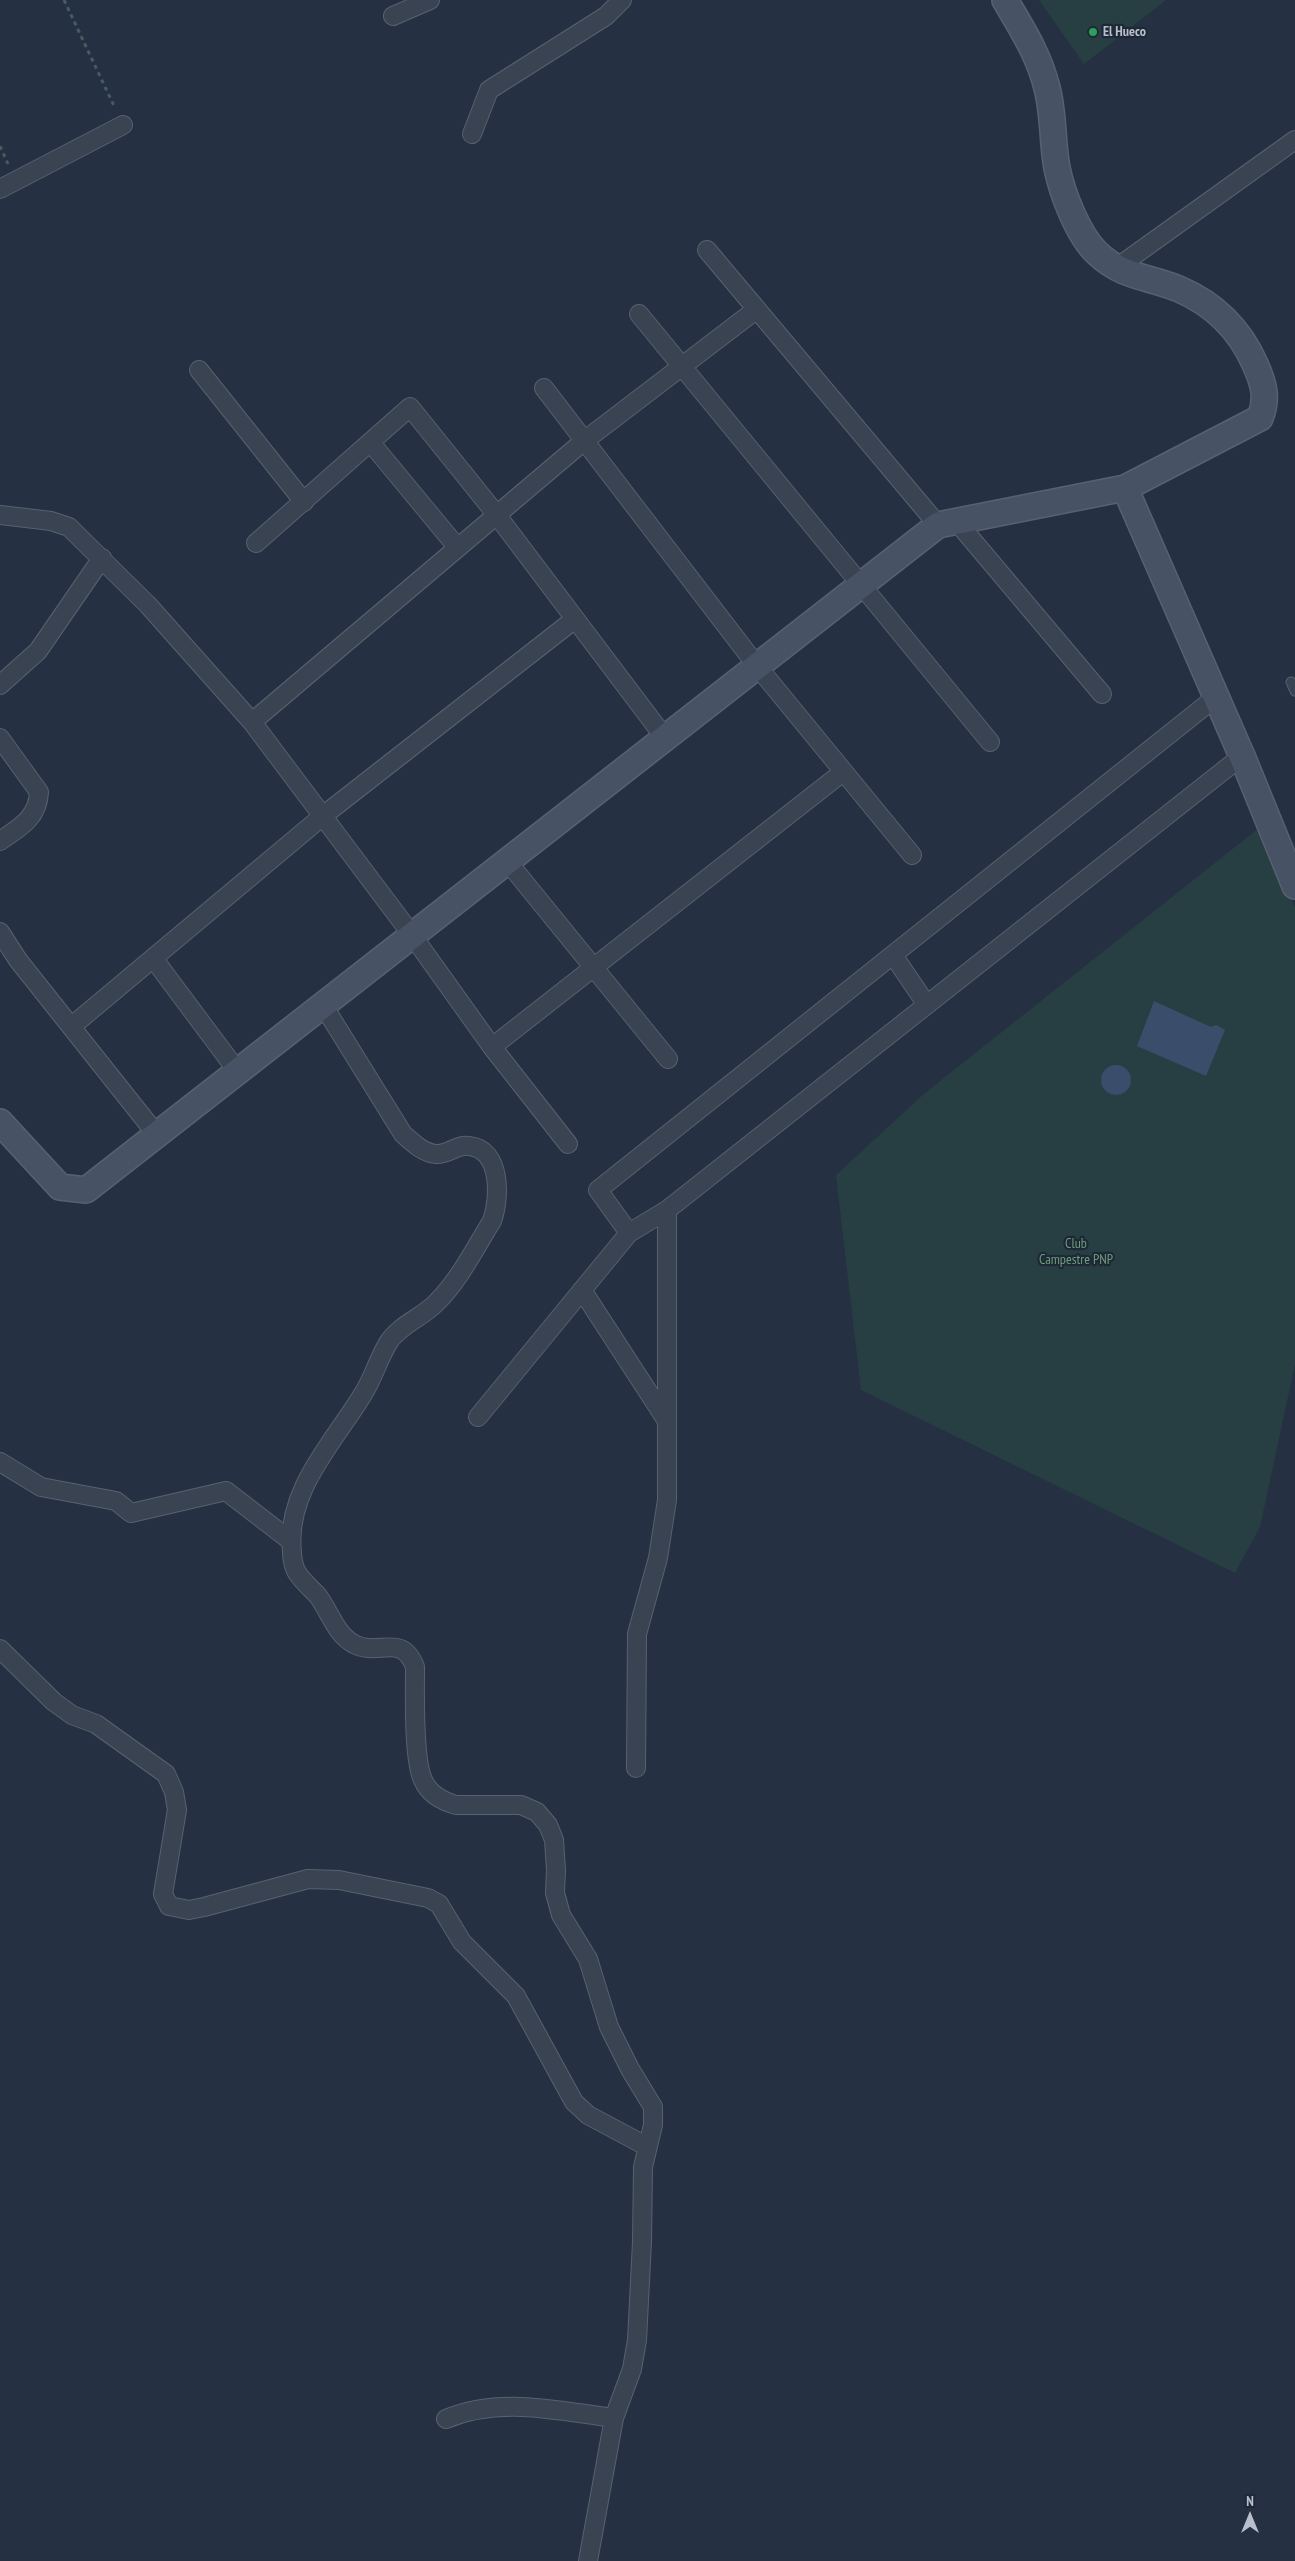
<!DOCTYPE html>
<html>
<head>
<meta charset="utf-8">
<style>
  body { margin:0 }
  #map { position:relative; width:1295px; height:2561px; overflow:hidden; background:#253142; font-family:"PT Sans Narrow",sans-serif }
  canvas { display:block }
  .north { position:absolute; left:1225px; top:2491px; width:50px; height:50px; -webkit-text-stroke:4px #1e2837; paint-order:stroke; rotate:0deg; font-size:14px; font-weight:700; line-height:20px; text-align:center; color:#b7becc }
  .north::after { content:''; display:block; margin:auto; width:18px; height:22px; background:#b7becc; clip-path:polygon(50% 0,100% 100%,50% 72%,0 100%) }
</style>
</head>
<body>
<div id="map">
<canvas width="1295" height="2561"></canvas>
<div class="north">N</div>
</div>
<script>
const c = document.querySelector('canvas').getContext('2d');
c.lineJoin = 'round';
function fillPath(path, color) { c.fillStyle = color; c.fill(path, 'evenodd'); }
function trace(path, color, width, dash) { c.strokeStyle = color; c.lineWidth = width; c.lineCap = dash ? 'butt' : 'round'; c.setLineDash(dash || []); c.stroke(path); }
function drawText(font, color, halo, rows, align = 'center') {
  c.font = font + ' "PT Sans Narrow",sans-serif'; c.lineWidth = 4.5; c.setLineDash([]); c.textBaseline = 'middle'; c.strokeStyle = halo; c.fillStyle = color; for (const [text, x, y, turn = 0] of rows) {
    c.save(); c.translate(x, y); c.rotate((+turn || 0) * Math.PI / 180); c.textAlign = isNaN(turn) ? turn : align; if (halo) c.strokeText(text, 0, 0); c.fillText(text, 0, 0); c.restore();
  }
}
const green = new Path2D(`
  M 1039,0 L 1166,0 L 1084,64 Z
  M 1259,828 L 1295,907 L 1295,1364 L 1260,1527 L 1235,1573 L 861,1390 L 836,1175 L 925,1093 Z`);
const water = new Path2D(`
  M 1154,1001 L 1211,1027 L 1216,1025 L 1225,1030 L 1206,1076 L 1137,1046 Z
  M1101 1080a15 15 0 1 1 30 0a15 15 0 1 1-30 0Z`);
const path = new Path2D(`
  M 64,0 L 115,108
  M 0,146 L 8,164`);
const lane = new Path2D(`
  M 1291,682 L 1295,691`);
const street = new Path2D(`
  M 393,16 L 430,0
  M 472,134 L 489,90 L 606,16 L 622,0
  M 0,189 L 123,125
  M 707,250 L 938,525
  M 1115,269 L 1295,140
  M 639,314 L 990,742
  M 199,370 L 304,502
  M 544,388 L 757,666 L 912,855
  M 371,443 L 457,547
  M 0,515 L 51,521 L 69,527 L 148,605 L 252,722 L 412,935 L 492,1047 L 568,1144
  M 957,522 L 1102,694
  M 256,543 L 410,407 L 496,514 L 665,738
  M 0,685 L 38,651 L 102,558
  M 252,722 L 584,441 L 757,309
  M 0,738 L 39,792 C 38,818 19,828 0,841
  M 507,861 L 668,1059
  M 0,932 L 18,960 L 157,1135
  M 893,955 L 927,1005
  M 153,958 L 238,1072
  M 323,1005 L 403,1134 C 412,1142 423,1153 436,1154 C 448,1155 457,1144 469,1146 C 502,1149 500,1199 492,1221 C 475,1248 460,1279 437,1302 C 423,1317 403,1323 390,1340 C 379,1356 374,1377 363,1394 C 334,1442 285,1491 292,1552 C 292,1559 294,1569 298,1574 C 303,1582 312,1589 318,1596 C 330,1612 336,1635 354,1644 C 378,1657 402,1632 415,1667 C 415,1693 413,1759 423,1780 C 429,1794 442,1801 456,1805 L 521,1805 L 537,1812 L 548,1825 L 554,1840 L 556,1870 L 555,1893 L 561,1915 L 588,1959 L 609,2027 L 630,2069 L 653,2107 L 653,2125 L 643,2167 L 642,2242 L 637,2340 L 632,2369 L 614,2418 L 588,2561
  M 72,1026 L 324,815 L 575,619
  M 492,1047 L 843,772
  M 629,1233 L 598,1190 L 1216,697
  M 582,1290 L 667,1421
  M 478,1417 L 629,1233 L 667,1210
  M 0,1462 L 41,1487 L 116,1501 L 131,1513 L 226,1491 L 291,1541
  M 0,1649 L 54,1702 L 72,1715 L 96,1724 L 166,1774 L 174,1792 L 177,1810 L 163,1894 L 169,1906 L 189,1910 L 204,1907 L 308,1879 L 339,1880 L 428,1898 L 439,1904 L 462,1942 L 516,1996 L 574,2102 L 588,2115 L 646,2146
  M 636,1768 L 637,1634 L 658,1558 L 667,1500 L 667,1210 L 1242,756
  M 446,2419 C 500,2396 558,2411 614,2418`);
const secondary = new Path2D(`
  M 1125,488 L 1242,756 L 1295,886
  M 0,1122 L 60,1187 L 86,1190 L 938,525 L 1125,488 L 1260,418 C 1268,398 1264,384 1255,364 C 1240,330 1214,304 1179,289 C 1148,276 1123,278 1097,253 C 1078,235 1062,193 1057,168 C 1052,142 1054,114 1047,88 C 1039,55 1022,29 1005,0`);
const markers = [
  [1093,32,5,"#2e9e5b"]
];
const poiNames = [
  ["El Hueco",1103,32]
];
const parkNames = [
  ["Club",1076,1244],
  ["Campestre PNP",1076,1260]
];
fillPath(green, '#273f43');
fillPath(water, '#3a4d6b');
trace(lane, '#58616f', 11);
trace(street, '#58616f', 20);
trace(secondary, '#58616f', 28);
trace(path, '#465c60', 3, [4, 4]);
trace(lane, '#3a4352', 9);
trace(street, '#3a4352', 18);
trace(secondary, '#475265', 25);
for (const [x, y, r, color] of markers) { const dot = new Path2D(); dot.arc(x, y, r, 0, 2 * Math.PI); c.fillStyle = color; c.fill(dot); trace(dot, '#1e2837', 2); }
drawText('bold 14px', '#b7becc', '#1e2837', poiNames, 'left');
drawText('14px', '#6d9d79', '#1e2837', parkNames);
</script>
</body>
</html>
